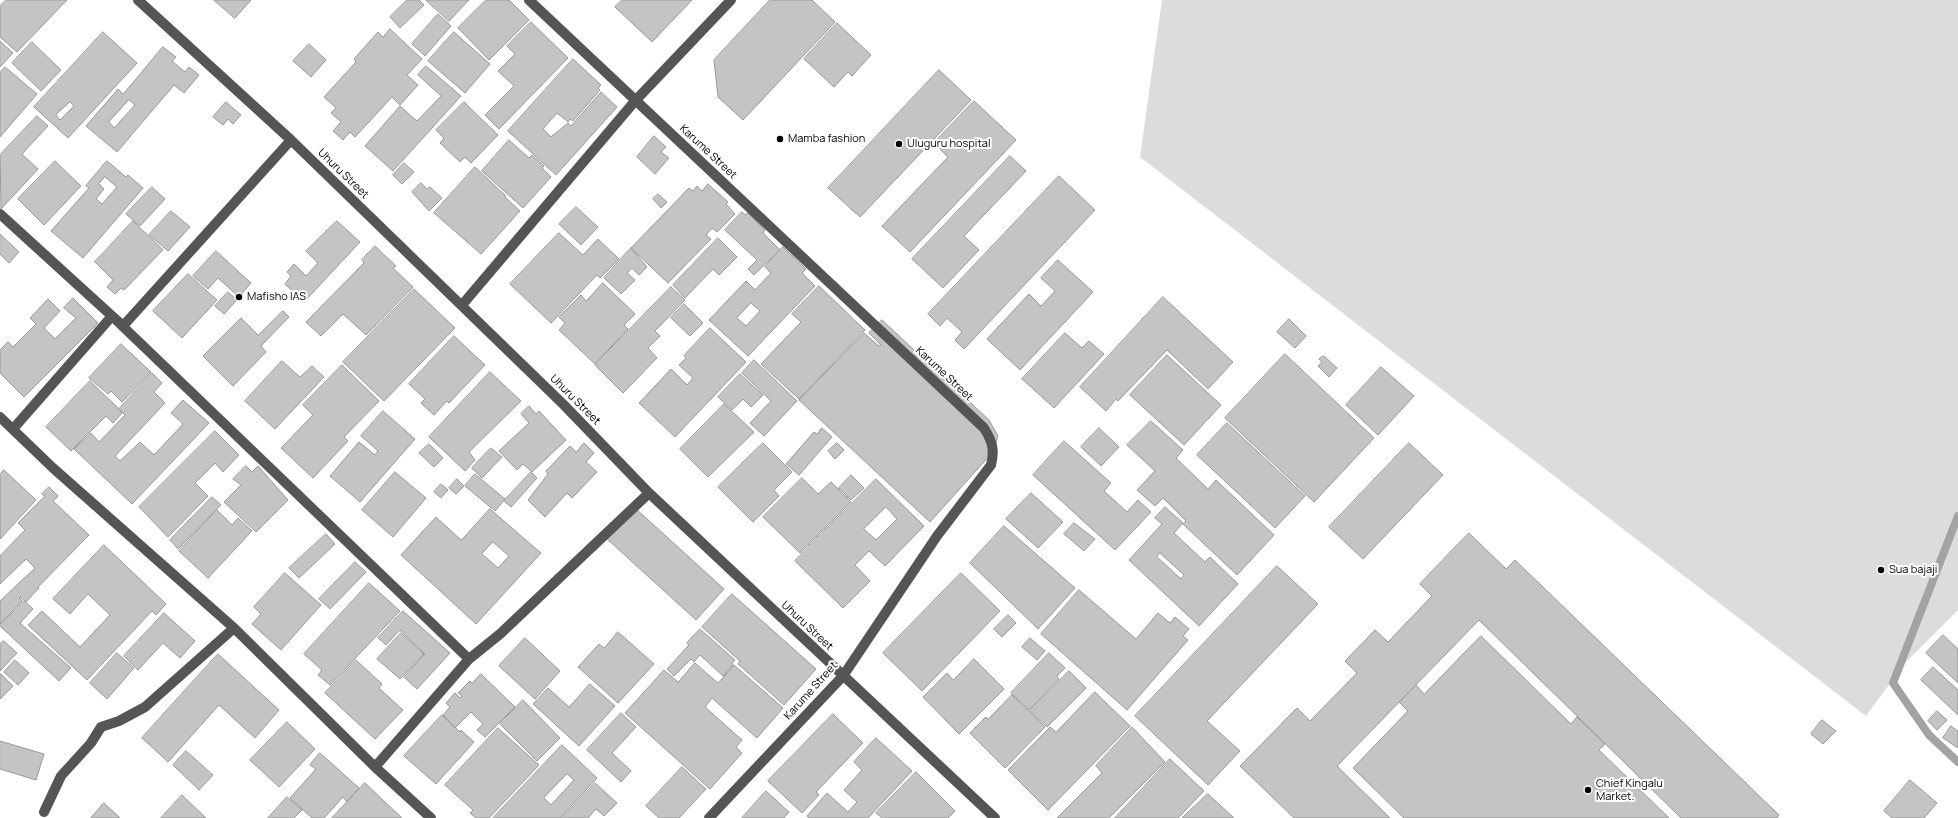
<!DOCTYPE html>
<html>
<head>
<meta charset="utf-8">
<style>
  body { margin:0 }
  canvas { display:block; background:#fff }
</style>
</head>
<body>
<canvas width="1958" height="818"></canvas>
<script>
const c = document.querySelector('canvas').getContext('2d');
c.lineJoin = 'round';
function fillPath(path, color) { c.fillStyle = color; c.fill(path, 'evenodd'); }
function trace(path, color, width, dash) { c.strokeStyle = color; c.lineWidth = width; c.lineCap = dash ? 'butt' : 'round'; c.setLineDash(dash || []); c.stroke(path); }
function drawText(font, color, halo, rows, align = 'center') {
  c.font = font + ' Manrope,sans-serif'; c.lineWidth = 4; c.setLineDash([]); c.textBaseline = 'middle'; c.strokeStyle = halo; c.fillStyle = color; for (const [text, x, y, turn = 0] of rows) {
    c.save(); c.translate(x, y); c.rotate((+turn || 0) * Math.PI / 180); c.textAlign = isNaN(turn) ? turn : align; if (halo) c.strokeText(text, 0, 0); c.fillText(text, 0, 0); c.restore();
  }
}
const green = new Path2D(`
  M 1162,0 L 1958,0 L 1958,610 L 1905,663 L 1866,716 L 1140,157 Z`);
const stream = new Path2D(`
  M 1958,516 L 1893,683 L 1929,735 L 1958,762`);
const building = new Path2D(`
  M 6,0 L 67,0 L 17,52 L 0,37 L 0,6 Z
  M 214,0 L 251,0 L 235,18 Z
  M 407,0 L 419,0 L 424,5 L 400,28 L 390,17 Z
  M 426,0 L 469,0 L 449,21 Z
  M 486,0 L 509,0 L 529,20 L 489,60 L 458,28 Z
  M 622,0 L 692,0 L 652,42 L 615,7 Z
  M 770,0 L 812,0 L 835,22 L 743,120 L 718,97 L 714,60 Z
  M 438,14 L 451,26 L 425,56 L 412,44 Z
  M 531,22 L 568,58 L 499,129 L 485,115 L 514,86 L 498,71 L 515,54 L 507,46 Z
  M 837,23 L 871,55 L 852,76 L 848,72 L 834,87 L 804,59 Z
  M 390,29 L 422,59 L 407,75 L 418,85 L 400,105 L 392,97 L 355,137 L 350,132 L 343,140 L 333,131 L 341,122 L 331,113 L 336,108 L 324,97 L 356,62 L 354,59 L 378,32 L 383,37 Z
  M 103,32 L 137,63 L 68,138 L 34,107 ZM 70,102 L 74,106 L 60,120 L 56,115 Z
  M 454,32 L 490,64 L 465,93 L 428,61 Z
  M 0,41 L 13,53 L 0,67 Z
  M 32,42 L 61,70 L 41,91 L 12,63 Z
  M 309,44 L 326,60 L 311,77 L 293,61 Z
  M 163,47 L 176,57 L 172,61 L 185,72 L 189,67 L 199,75 L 184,93 L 174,85 L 117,152 L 86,126 L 118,89 L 123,94 Z
  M 573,59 L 601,85 L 598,88 L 600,90 L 573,121 L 570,119 L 568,122 L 557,113 L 543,129 L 551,137 L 568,123 L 571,126 L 601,92 L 617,107 L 556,175 L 508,131 Z
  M 426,66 L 461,96 L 393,171 L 365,146 L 400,106 L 417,121 L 441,96 L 418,75 Z
  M 5,67 L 37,94 L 0,137 L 0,73 Z
  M 939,70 L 971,100 L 860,217 L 828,188 Z
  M 129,100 L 135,105 L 114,128 L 109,122 Z
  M 974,101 L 1016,140 L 910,252 L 882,226 L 948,157 L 934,143 Z
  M 226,102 L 241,115 L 233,124 L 228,119 L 223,125 L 213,117 Z
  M 464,102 L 498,135 L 471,163 L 465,157 L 460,162 L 440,143 L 444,138 L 436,130 Z
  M 37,116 L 48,126 L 22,154 L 38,169 L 1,209 L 0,155 Z
  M 654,136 L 666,147 L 661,152 L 669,158 L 655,174 L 637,157 Z
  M 509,140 L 529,158 L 532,155 L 544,166 L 542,168 L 551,177 L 523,208 L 482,171 Z
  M 1010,156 L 1026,171 L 964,236 L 979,250 L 943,288 L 912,259 Z
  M 55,161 L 81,186 L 44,225 L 18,199 Z
  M 107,161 L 126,177 L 128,175 L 143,188 L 83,258 L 51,231 L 89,188 L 86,186 ZM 105,177 L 117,187 L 102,204 L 96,199 L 104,189 L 99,184 Z
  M 404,163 L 414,172 L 402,184 L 393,175 Z
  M 475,167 L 506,196 L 505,197 L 520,211 L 481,254 L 434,213 Z
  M 1059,176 L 1095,210 L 964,349 L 955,340 L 962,332 L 947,318 L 940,326 L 928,314 Z
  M 421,183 L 427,189 L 430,187 L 442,198 L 429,211 L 412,192 Z
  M 708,184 L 728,202 L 726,204 L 735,214 L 717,232 L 712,228 L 706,235 L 711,239 L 668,283 L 631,248 L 689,188 L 693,191 L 697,186 L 702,191 Z
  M 152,187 L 165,199 L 140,226 L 126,214 Z
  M 658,194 L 667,202 L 661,208 L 653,199 Z
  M 576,207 L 598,227 L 581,245 L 559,224 Z
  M 171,211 L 190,227 L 168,251 L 149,235 Z
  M 742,212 L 745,215 L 748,213 L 765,230 L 763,233 L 780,250 L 754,275 L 748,269 L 757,260 L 725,230 Z
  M 133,221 L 163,250 L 124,290 L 121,288 L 115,294 L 107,287 L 113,280 L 95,262 Z
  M 337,221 L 360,242 L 304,302 L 285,284 L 291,276 L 287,272 L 294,264 L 306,276 L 318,263 L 306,251 Z
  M 559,233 L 583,255 L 598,239 L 619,259 L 600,278 L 597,275 L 551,323 L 510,284 Z
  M 0,234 L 19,252 L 9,263 L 0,254 Z
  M 718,238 L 737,257 L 719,275 L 713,269 L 685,298 L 673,285 Z
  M 375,246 L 396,266 L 393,268 L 413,287 L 366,335 L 343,314 L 321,336 L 306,322 L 364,263 L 362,260 Z
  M 783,247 L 806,269 L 802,273 L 815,286 L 748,356 L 709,320 L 746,281 L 755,290 L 771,273 L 765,267 ZM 751,303 L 760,311 L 746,326 L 737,318 Z
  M 631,248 L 647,267 L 639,275 L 632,268 L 627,273 L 635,280 L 621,294 L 604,278 Z
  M 216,251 L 251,283 L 239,297 L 218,278 L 208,289 L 193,276 Z
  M 1058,260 L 1093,292 L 1020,370 L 987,339 L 1029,294 L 1041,306 L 1055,291 L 1041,278 Z
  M 188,274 L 217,300 L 182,338 L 153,311 Z
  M 603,283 L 635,314 L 624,325 L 628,329 L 595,364 L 559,330 L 565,323 L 559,317 L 581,295 L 586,301 Z
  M 819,286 L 865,330 L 799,399 L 761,364 L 801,322 L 792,314 Z
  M 671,287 L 685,300 L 655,331 L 660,336 L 648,348 L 657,358 L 623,393 L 595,365 Z
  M 414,289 L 455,328 L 384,401 L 343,362 Z
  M 228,292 L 237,300 L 224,314 L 215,306 Z
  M 1163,297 L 1233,362 L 1208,389 L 1167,350 L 1118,401 L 1116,399 L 1106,411 L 1080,387 Z
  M 73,298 L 98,323 L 24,397 L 0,373 L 0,350 L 8,342 L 13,347 L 36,324 L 30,318 L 48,299 L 60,311 L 44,328 L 55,339 L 76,318 L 64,308 Z
  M 684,304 L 703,323 L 690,336 L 671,318 Z
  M 283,311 L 289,317 L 261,346 L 266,352 L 233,386 L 203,356 L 241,318 L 258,335 Z
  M 1289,319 L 1306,336 L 1295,348 L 1277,332 Z
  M 882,320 L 989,420 L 998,436 L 992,453 L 930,522 L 799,400 L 864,333 L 879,346 L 881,345 L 869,333 Z
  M 710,328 L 746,362 L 675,437 L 639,403 L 671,369 L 687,385 L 693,378 L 679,365 L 686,358 L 684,356 Z
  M 1065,333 L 1082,348 L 1089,341 L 1104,354 L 1054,408 L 1022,379 Z
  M 454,336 L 485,365 L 449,403 L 447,401 L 434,415 L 421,403 L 425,399 L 409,384 Z
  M 121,344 L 151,372 L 122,402 L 111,391 L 108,394 L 89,378 Z
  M 1285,354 L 1374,438 L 1314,502 L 1225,418 Z
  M 1167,355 L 1221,405 L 1184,445 L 1130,395 Z
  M 1324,356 L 1337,368 L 1329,377 L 1318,366 L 1322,362 L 1319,359 Z
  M 754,360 L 797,401 L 764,436 L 750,423 L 771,401 L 742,373 Z
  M 282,361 L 300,377 L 312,366 L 324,377 L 275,429 L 245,401 Z
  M 342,365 L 379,401 L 344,437 L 348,441 L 313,478 L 281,448 L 313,415 L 303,405 Z
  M 1381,367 L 1414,396 L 1378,435 L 1346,405 Z
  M 490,372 L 521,401 L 469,452 L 475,460 L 465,471 L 429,437 Z
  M 152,373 L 162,383 L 154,392 L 165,403 L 115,456 L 120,461 L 140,442 L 154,455 L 183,424 L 171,413 L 183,400 L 209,423 L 132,504 L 74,449 L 91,433 L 99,442 L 125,415 L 119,409 Z
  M 740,374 L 763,395 L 751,407 L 743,399 L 732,410 L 718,397 Z
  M 90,381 L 119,409 L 122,413 L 113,423 L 106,416 L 71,451 L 46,427 Z
  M 724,404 L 754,432 L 708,477 L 680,449 Z
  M 529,406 L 536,414 L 539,411 L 566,440 L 532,472 L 523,464 L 517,470 L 499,451 L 529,423 L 521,414 Z
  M 383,411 L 415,439 L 360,502 L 330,476 L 359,442 L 375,455 L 378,451 L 361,436 Z
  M 1151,421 L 1183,450 L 1176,458 L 1208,489 L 1216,480 L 1274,535 L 1237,575 L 1183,524 L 1186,521 L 1163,498 L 1155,506 L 1137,490 L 1155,471 L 1127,445 Z
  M 1227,423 L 1305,496 L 1275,528 L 1197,455 Z
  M 822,428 L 832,437 L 799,475 L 786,464 L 814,432 L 817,434 Z
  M 1099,428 L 1119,447 L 1101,466 L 1081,447 Z
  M 215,431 L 239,455 L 223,472 L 215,463 L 195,483 L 208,496 L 168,537 L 139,507 Z
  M 1064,441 L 1111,483 L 1104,491 L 1127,512 L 1138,500 L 1151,512 L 1115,550 L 1033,475 Z
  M 584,443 L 594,453 L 586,462 L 597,472 L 572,498 L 567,493 L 545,517 L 528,500 L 548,474 L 546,471 L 570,446 L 576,452 Z
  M 763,443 L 792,472 L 774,490 L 779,496 L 753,522 L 718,487 Z
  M 837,443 L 844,450 L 835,459 L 828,451 Z
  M 1409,443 L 1443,475 L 1363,559 L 1329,527 Z
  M 429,444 L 443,458 L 434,467 L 419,453 Z
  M 491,448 L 502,457 L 482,478 L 472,468 Z
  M 246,466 L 252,472 L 258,466 L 288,500 L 256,532 L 224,502 L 241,485 L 233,479 Z
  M 4,470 L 36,500 L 0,539 L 0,475 Z
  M 395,472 L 426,498 L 393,537 L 362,510 Z
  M 531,472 L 537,478 L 511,507 L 504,501 Z
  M 475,474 L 505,499 L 495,511 L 465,486 Z
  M 851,475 L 864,488 L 851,500 L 839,488 Z
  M 802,478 L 818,494 L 831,482 L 851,502 L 800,553 L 763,517 Z
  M 457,479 L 464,486 L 456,494 L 449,488 Z
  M 876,479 L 924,526 L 885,566 L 869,551 L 855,565 L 870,581 L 843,608 L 795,561 ZM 886,507 L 897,519 L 876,540 L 864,529 Z
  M 441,484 L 448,490 L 441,498 L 434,492 Z
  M 49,487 L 58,496 L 53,501 L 89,535 L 38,587 L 39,588 L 26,602 L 20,597 L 19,598 L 22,601 L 0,624 L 0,601 L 35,568 L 26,559 L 0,584 L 0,556 L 25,530 L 18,523 L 45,496 L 42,494 Z
  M 1031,493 L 1063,522 L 1038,548 L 1006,519 Z
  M 212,497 L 221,505 L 178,549 L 170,540 Z
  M 634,507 L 724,589 L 696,620 L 606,538 Z
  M 1165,507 L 1183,523 L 1174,533 L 1205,562 L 1210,557 L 1238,584 L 1199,626 L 1129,560 L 1162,524 L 1155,518 ZM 1160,553 L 1184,575 L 1181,579 L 1157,557 Z
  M 490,509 L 541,553 L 476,624 L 401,555 L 436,517 L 461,540 ZM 493,542 L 509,556 L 498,568 L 482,554 Z
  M 217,510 L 232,525 L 238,518 L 252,531 L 208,578 L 179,551 Z
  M 1074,523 L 1095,539 L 1084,551 L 1064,534 Z
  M 1004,526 L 1075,588 L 1038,629 L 970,563 Z
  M 1469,533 L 1506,569 L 1515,560 L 1779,815 L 1777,818 L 1681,818 L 1479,620 L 1337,766 L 1390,818 L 1294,818 L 1240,766 L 1297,708 L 1310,721 L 1357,673 L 1345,661 L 1375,630 L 1388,642 L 1432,596 L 1420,584 Z
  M 326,534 L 335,544 L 299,578 L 289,568 Z
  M 104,545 L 166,604 L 156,615 L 152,611 L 87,680 L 28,625 L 42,611 L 80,647 L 110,615 L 88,594 L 70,614 L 53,599 Z
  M 355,562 L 366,572 L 330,609 L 319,599 Z
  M 1277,566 L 1318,604 L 1207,721 L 1240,751 L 1208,785 L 1135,716 Z
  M 285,573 L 321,605 L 281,650 L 252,624 L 261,614 L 254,607 Z
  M 961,573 L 1000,611 L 922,691 L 883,653 Z
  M 369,583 L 400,611 L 330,685 L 318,675 L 322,670 L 304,654 Z
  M 1079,590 L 1136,639 L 1158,613 L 1170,623 L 1175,617 L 1189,629 L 1183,636 L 1188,640 L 1127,710 L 1041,634 Z
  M 732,594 L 816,669 L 784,705 L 738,664 L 740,661 L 702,627 Z
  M 24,601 L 33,609 L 20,623 L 71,668 L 59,681 L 0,626 Z
  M 403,611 L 450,653 L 417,689 L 404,677 L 425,654 L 400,630 L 386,645 L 378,638 Z
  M 164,613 L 195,641 L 180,658 L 163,643 L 138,670 L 124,656 Z
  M 1008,615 L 1016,623 L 1002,637 L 994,629 Z
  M 700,629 L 735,660 L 732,663 L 733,665 L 723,676 L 700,655 L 694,662 L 691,659 L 674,676 L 667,669 L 689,645 L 687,643 Z
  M 618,632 L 654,664 L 618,703 L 578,667 L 599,644 L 604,648 Z
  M 401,633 L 424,654 L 400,679 L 377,659 Z
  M 1943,635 L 1958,649 L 1958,683 L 1926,653 Z
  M 1481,636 L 1571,724 L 1577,717 L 1605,744 L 1599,750 L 1669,818 L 1404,818 L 1353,768 L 1408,711 L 1399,702 L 1416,685 L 1424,694 Z
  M 525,638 L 560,671 L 535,699 L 499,666 Z
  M 1030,638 L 1045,651 L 1037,660 L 1022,647 Z
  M 4,641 L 17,653 L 0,671 L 0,644 Z
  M 117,653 L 134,668 L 107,699 L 90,683 Z
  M 1049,653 L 1065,668 L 1057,676 L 1059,679 L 1029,710 L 1011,693 Z
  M 218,654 L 279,710 L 255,738 L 219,705 L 168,762 L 142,738 Z
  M 974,659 L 1004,689 L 959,734 L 923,697 L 947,673 L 953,680 Z
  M 15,660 L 29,673 L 18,685 L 4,672 Z
  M 356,660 L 382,684 L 379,688 L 403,710 L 375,739 L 325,693 Z
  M 695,663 L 718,683 L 734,665 L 783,708 L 757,738 L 712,698 L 705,707 L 742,740 L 736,747 L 742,753 L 710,789 L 625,713 L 664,670 L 678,682 Z
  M 1933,667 L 1958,690 L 1958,715 L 1921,680 Z
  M 1069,671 L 1086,688 L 1047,727 L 1030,711 Z
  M 1,674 L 13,686 L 0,699 L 0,676 Z
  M 481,674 L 515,707 L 485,737 L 477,730 L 483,724 L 471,712 L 455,728 L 443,715 L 450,707 L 446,703 L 455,693 L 460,698 L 462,696 L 458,693 L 470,681 L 472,683 Z
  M 590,684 L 615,706 L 579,746 L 533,704 L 548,688 L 569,707 Z
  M 1095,692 L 1130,726 L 1048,810 L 1008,770 L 1050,727 L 1056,732 Z
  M 1012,695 L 1045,727 L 1005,768 L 970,733 L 986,717 L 988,719 Z
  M 523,700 L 560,738 L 537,761 L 500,724 Z
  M 1937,711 L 1947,720 L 1937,730 L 1928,721 Z
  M 621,713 L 636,727 L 612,753 L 631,771 L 621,782 L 587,750 Z
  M 833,714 L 863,743 L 816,792 L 819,795 L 802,813 L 768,781 Z
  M 442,715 L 460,732 L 461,730 L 474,742 L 436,784 L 404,756 Z
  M 1822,720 L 1836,731 L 1823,744 L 1811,734 Z
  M 287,722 L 315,749 L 279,787 L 250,760 Z
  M 1951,726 L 1958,731 L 1958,748 L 1943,738 Z
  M 1132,727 L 1165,762 L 1109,818 L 1057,818 L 1102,773 L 1096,766 Z
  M 498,728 L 539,765 L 489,818 L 476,818 L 470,813 L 473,810 L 445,785 Z
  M 876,738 L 912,771 L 868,818 L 809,818 L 807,816 L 827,793 L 848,812 L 857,802 L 844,790 L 862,770 L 854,762 Z
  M 0,741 L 44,754 L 36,780 L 0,769 Z
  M 562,745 L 597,778 L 560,818 L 493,818 ZM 567,774 L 574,780 L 551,805 L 544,798 Z
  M 186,751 L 213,775 L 199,790 L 173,765 Z
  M 320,753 L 359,788 L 347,802 L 343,797 L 324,818 L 312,818 L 290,798 L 316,769 L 310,765 Z
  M 1170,759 L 1204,791 L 1178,818 L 1115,818 Z
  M 682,767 L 706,789 L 679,818 L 659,818 L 646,806 Z
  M 916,772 L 955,811 L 948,818 L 882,818 L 876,813 Z
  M 1910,780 L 1937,803 L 1924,818 L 1892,818 L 1884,811 Z
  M 365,783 L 402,818 L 332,818 Z
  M 595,783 L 617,803 L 604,816 L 596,809 L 588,818 L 562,818 Z
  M 766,791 L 789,812 L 784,818 L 742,818 Z
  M 1208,794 L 1234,818 L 1182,818 Z
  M 182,795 L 206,818 L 161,818 Z
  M 287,797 L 302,810 L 294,818 L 268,818 Z
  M 104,803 L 120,818 L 91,818 Z`);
const minor = new Path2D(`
  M 138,0 L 291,140 L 564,405 L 649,493 L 995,818
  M 529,0 L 984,428 C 992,441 995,449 991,465 L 937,536 L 843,676 L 709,818
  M 0,214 L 112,316 L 469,659
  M 462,305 L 635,101 L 731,0
  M 0,417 L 53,468 L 234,628 L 375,767 L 431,818
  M 13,429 L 112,316 L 123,326 L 291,140
  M 375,767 L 469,659 L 500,634 L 649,493
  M 44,812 L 61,776 L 91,743 L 101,727 L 119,721 L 145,707 L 234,628`);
const markers = [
  [780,139,4,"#000"],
  [899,144,4,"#000"],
  [239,297,4,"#000"],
  [1881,570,4,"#000"],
  [1588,790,4,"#000"]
];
const poiNames = [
  ["Mamba fashion",788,139],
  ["Uluguru hospital",907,144],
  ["Mafisho IAS",247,297],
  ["Sua bajaji",1889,570],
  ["Chief Kingalu",1596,784],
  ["Market.",1596,797]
];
const streetNames = [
  ["Karume Street",708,152,43],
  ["Uhuru Street",343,174,44],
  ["Karume Street",944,374,43],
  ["Uhuru Street",575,400,45],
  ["Uhuru Street",807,626,43],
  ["Karume Street",811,691,-48]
];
fillPath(green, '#dcdcdc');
trace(stream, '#a3a3a3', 8);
fillPath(building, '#c4c4c4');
trace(building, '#999', 1);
trace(minor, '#555', 10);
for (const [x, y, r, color] of markers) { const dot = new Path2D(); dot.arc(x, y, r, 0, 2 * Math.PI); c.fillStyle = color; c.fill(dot); trace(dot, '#fff', 1.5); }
drawText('11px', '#000', '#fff', poiNames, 'left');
drawText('11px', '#000', '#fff', streetNames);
</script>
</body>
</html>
